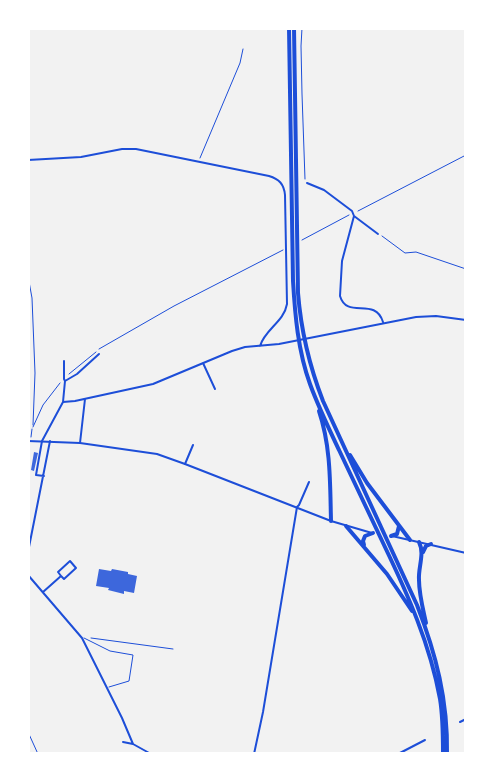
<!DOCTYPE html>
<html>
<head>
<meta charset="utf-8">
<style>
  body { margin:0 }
  #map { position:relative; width:494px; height:782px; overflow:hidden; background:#f2f2f2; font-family:"PT Serif",serif }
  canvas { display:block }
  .frame { position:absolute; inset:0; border:30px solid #fff; pointer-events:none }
</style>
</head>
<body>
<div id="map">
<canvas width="494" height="782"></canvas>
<div class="frame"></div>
</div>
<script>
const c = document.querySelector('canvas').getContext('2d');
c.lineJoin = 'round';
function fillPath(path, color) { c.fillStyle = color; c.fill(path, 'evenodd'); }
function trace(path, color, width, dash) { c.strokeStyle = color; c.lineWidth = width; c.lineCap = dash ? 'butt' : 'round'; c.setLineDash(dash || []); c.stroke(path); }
const building = new Path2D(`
  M 34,452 L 38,453 L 34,471 L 31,470 Z
  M 99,569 L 111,571 L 112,569 L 128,572 L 128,574 L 137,576 L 134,593 L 124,591 L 124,594 L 108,590 L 109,588 L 96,586 Z`);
const path = new Path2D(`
  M 302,28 L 301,46 L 302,94 L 305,179
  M 200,158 L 240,63 L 243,49
  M 358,211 L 466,155
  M 382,236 L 405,253 L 416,252 L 466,269
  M 302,240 L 349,215
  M 28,276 L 32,298 L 35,373 L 33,425
  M 99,349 L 174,306 L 283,250
  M 69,374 L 96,352
  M 33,427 L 43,405 L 60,383
  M 31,437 L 32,429
  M 91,638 L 173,649
  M 28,732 L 38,754`);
const service = new Path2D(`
  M 84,638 L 110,651 L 133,655 L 129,681 L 109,687`);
const minor = new Path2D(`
  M 28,160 L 81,157 L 122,149 L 136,149 L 269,176 C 279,179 284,184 285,195 L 287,304 C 284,322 265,329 260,346
  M 307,183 L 324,190 L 352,211 L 354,216 L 378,234
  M 354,216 L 342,261 L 340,296 C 347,320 375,296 383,322
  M 203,363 L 215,389
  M 65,381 L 77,374 L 99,354
  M 63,402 L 75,401 L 153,384 L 232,351 L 245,347 L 279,344 L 416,317 L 436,316 L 466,320
  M 80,443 L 85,399
  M 185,464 L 193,445
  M 44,476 L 36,475 L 42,441 L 63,402 L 65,381 L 64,379 L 64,361
  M 28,552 L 50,441
  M 28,575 L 82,638 L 122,718 L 133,744
  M 43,592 L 61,576 L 64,579 L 76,568 L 70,561 L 58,572 L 61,576
  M 460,722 L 466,719
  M 123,742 L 133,744 L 151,754
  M 254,754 L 263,712 L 297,507 L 299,505 L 309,482
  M 398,754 L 425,740`);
const tertiary = new Path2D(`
  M 28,441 L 80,443 L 157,454 L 185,464 L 331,521 L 372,533
  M 392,536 L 466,553`);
const trunk = new Path2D(`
  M 289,28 L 293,281 C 295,315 298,351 310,384 C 318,406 329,429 339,450 C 354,482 369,514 384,545 C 408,595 430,644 440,699 C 443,717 443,735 443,754
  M 294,28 L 298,293 C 301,331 309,365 323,401 L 417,605 C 436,654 448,700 447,754
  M 319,411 C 331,447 330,483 331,521
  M 350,455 L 367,483 L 410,540
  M 346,526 L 387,574 L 412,611
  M 391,536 L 397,534 L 399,526
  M 419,542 C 425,554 418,567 419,580 C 419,594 423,609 426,623
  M 364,545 L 363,541 L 365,536 L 373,533
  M 423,552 L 426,546 L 431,544`);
fillPath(building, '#3d67dc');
trace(path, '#1d4ed8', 1);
trace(service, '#1d4ed8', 1);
trace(minor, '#1d4ed8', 2);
trace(tertiary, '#1d4ed8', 2);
trace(trunk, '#1d4ed8', 4);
</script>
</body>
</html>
